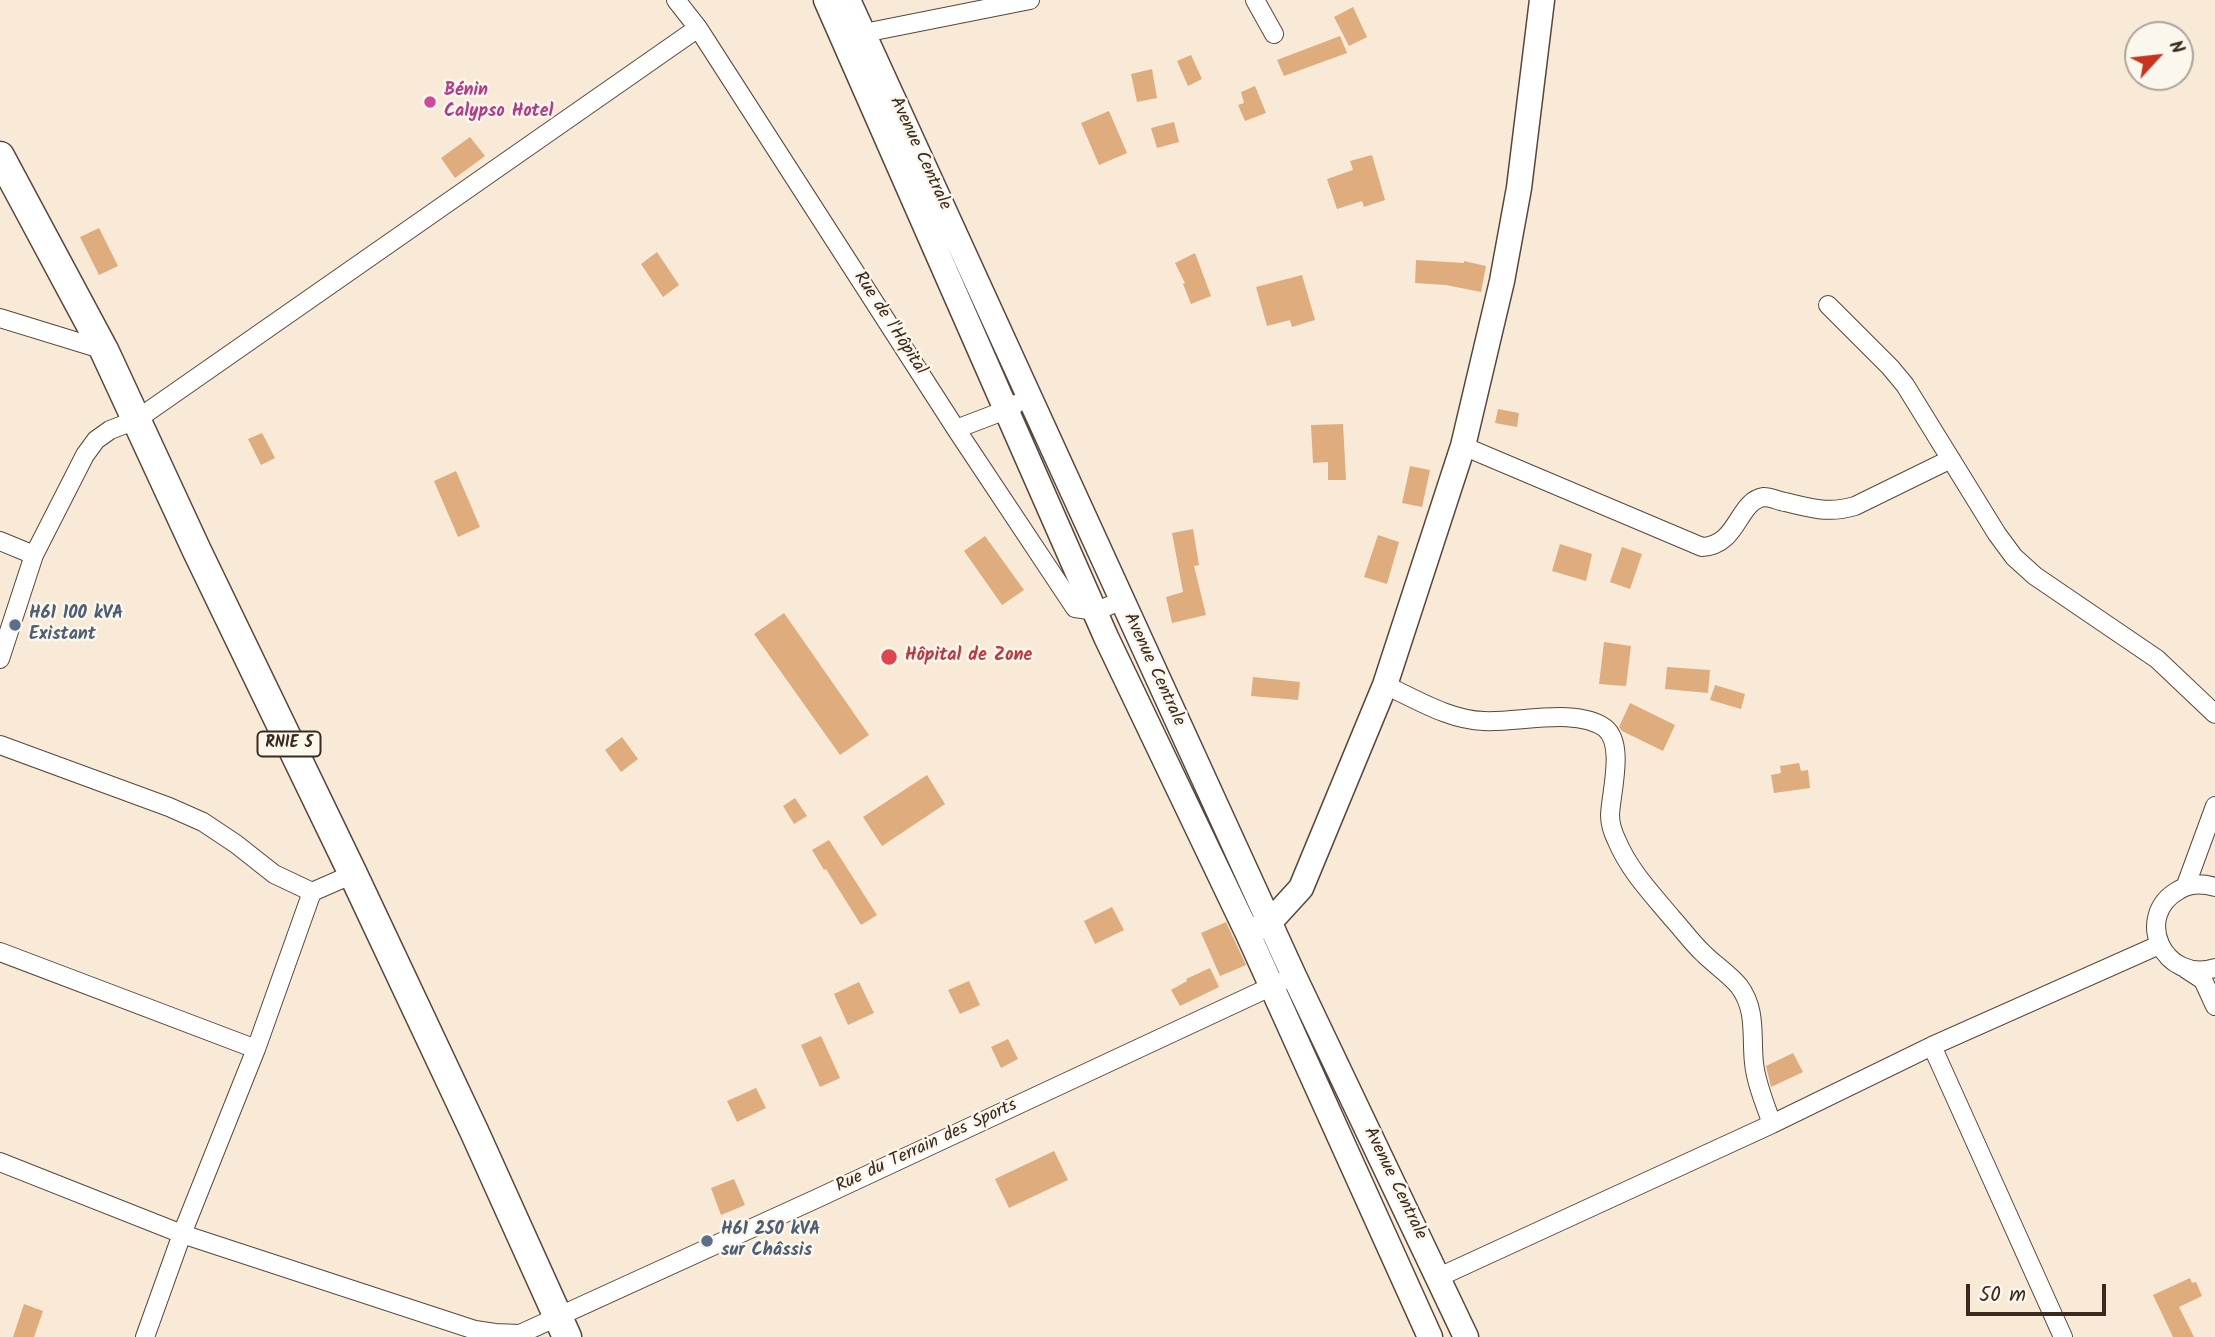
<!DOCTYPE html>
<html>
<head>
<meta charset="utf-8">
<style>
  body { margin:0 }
  #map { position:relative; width:2215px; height:1337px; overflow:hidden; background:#f8ead7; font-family:Kalam,sans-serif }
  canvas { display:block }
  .north { position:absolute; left:2124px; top:21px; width:70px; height:70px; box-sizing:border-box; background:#fbf7ec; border:2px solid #aea59a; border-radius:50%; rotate:63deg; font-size:19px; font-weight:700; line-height:28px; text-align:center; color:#3b2a1e }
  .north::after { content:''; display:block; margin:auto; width:24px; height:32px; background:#c8321e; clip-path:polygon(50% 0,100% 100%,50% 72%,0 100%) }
  .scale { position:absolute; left:1966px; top:1284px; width:140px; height:32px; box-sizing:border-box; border:4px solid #3b2a1e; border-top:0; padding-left:9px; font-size:21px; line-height:24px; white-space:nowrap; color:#3b2a1e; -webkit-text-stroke:5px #fbf7ec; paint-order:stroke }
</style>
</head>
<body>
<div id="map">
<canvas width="2215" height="1337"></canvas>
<div class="north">N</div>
<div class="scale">50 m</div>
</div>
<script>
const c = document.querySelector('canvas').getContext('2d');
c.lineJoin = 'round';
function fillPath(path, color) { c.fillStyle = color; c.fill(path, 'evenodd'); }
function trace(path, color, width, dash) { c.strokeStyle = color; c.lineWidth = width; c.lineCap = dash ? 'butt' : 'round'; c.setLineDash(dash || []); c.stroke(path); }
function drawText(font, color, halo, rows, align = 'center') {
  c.font = font + ' Kalam,sans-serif'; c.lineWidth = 5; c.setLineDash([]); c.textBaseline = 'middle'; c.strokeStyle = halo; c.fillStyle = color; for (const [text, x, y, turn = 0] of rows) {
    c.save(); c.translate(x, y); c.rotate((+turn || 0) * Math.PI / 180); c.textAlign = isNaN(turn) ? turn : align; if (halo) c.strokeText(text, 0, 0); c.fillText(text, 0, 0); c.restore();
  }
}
const building = new Path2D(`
  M 1353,7 L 1367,37 L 1349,46 L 1334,17 Z
  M 1340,36 L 1347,53 L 1284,76 L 1277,60 Z
  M 1191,55 L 1202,79 L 1188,86 L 1177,61 Z
  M 1152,69 L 1157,98 L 1137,102 L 1131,74 Z
  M 1255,86 L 1266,113 L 1245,121 L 1238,105 L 1244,103 L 1241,92 Z
  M 1109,111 L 1127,153 L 1099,165 L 1081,123 Z
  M 1174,122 L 1179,142 L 1157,148 L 1151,128 Z
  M 470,137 L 485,156 L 455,178 L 441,158 Z
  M 1372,155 L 1385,200 L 1364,207 L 1362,201 L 1337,209 L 1327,179 L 1353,170 L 1350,161 Z
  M 99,228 L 118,266 L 99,275 L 80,237 Z
  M 657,252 L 679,285 L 663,297 L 641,264 Z
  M 1195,253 L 1211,296 L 1191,304 L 1183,284 L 1185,283 L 1175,263 Z
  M 1416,260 L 1464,263 L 1464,261 L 1486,266 L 1481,292 L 1446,285 L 1415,283 Z
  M 1302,275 L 1315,320 L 1292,327 L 1290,320 L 1267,326 L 1256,287 Z
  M 1498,409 L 1519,413 L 1517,427 L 1495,423 Z
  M 1343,424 L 1346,480 L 1328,480 L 1328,462 L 1313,463 L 1311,425 Z
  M 262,433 L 275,458 L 261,465 L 248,439 Z
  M 1410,466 L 1430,470 L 1422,507 L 1402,503 Z
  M 456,471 L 480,527 L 458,537 L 434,481 Z
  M 1193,529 L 1199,565 L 1194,566 L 1206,615 L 1172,623 L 1166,597 L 1183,592 L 1172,533 Z
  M 1378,535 L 1399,542 L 1387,584 L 1364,577 Z
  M 985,536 L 1024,590 L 1002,605 L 964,551 Z
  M 1560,544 L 1592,554 L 1586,581 L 1552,571 Z
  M 1622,547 L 1642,554 L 1630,589 L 1610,582 Z
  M 784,613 L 869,735 L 840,755 L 754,634 Z
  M 1604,642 L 1631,646 L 1626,686 L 1599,684 Z
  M 1667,667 L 1710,670 L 1708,693 L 1665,689 Z
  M 1253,677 L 1300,682 L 1298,700 L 1251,696 Z
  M 1715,685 L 1745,694 L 1741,709 L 1710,700 Z
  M 1630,703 L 1675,725 L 1663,751 L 1622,731 L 1619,727 Z
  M 622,737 L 638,759 L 621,772 L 605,750 Z
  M 1799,763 L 1801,771 L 1808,770 L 1810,788 L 1774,793 L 1771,775 L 1781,773 L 1780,766 Z
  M 927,775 L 945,804 L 882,846 L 863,817 Z
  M 795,798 L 807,816 L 794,824 L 783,806 Z
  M 829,840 L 877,915 L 861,925 L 826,869 L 824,870 L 812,850 Z
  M 1112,907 L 1124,930 L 1095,944 L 1084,921 Z
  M 1226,922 L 1246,965 L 1220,976 L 1201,933 Z
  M 1210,968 L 1219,987 L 1180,1006 L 1171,990 L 1187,981 L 1186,979 Z
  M 969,981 L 980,1005 L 960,1014 L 948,990 Z
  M 859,982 L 874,1013 L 848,1025 L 834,994 Z
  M 821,1036 L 840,1078 L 820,1087 L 801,1045 Z
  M 1008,1039 L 1018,1059 L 1001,1068 L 991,1047 Z
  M 1793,1053 L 1803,1072 L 1771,1087 L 1766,1066 Z
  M 756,1088 L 766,1108 L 737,1122 L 727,1101 Z
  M 1054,1151 L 1068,1180 L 1009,1208 L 995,1179 Z
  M 734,1179 L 745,1205 L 721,1215 L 711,1188 Z
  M 2190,1278 L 2192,1283 L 2196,1282 L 2202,1296 L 2179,1307 L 2194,1337 L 2173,1337 L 2153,1295 Z
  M 24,1304 L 43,1311 L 34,1337 L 13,1337 Z`);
const street = new Path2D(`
  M 676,0 L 698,28 L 956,429 L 1075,608 L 1096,611 L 1121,601
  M 1255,0 L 1274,34
  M 854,35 L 1030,0
  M 1828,305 L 1890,367 L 1905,385 L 1997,534 L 2014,557 L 2035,576 L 2157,659 L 2215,714
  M 0,318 L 104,350
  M 956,429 L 1006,410 L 1016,404
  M 1463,446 L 1702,547 C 1739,545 1737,501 1764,497 C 1770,497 1779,501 1785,502 C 1812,508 1828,514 1855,506 L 1951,459
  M 0,541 L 34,555
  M 0,659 L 34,555 L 85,455 L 96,440 L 110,430 L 136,420 L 698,28
  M 1385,685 C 1416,699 1449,720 1484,721 C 1518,723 1576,707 1605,728 C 1625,744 1611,792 1610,815 C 1610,823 1613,833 1617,841 C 1629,870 1652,894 1672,918 C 1683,930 1692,943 1704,954 C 1715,965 1729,974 1739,986 C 1757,1010 1751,1036 1754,1063 C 1756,1083 1765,1104 1772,1124
  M 0,745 L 169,807 L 203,822 L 236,844 L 274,874 L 312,892 L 353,874
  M 2186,885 L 2215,806
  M 2215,887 C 2202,883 2190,883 2179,890 C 2132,916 2164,984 2215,968
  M 0,952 L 256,1049
  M 2186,969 L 2203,980 L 2215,1006
  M 1932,1046 L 2063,1337
  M 0,1162 L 182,1234 L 475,1330 L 495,1333 L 520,1334 L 818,1198 L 1281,982
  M 1439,1277 L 1772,1124 L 1932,1046 L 2159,945
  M 145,1337 L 182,1234 L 256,1049 L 312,892`);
const secondary = new Path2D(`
  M 826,0 L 1106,637 L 1248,934 L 1430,1337
  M 848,0 L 1294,976 L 1466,1337
  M 1256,929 L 1270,922 L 1301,888 L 1385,685 L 1463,446 L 1502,281 L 1519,188 L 1542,0`);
const primary = new Path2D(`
  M 0,156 L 104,350 L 197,551 L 353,874 L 474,1131 L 567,1337`);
const markers = [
  [430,102,7,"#d1479c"],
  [15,625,7,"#5c6f8a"],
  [889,657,9,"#e0444e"],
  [707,1241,7,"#5c6f8a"]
];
const shields = [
  [289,744,63]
];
const shieldNames = [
  ["RNIE 5",289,744]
];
const hotelNames = [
  ["Bénin",444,92],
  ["Calypso Hotel",444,113]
];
const streetNames = [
  ["Avenue Centrale",919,154,65],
  ["Rue de l'Hôpital",889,324,57],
  ["Avenue Centrale",1153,670,65],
  ["Rue du Terrain des Sports",927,1147,-25],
  ["Avenue Centrale",1394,1184,64]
];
const serviceNames = [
  ["H61 100 kVA",29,615],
  ["Existant",29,636],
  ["H61 250 kVA",721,1231],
  ["sur Châssis",721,1252]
];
const healthNames = [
  ["Hôpital de Zone",905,657]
];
fillPath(building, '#dfac7d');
trace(street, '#57473a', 20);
trace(secondary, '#57473a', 27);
trace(primary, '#57473a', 31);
trace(street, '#fff', 18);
trace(secondary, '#fff', 24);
trace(primary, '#fff', 28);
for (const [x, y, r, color] of markers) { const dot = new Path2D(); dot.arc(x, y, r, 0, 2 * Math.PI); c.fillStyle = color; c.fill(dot); trace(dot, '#fbf7ec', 2.5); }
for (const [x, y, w] of shields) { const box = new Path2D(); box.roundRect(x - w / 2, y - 12.5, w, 25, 5); c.fillStyle = '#fbf7ec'; c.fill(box); trace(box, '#3b2a1e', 2); }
drawText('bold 16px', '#3b2a1e', null, shieldNames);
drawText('bold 18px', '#b23c85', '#fbf7ec', hotelNames, 'left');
drawText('18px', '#3b2a1e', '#fbf7ec', streetNames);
drawText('bold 18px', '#4e5e75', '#fbf7ec', serviceNames, 'left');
drawText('bold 18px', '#be3a42', '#fbf7ec', healthNames, 'left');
</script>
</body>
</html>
